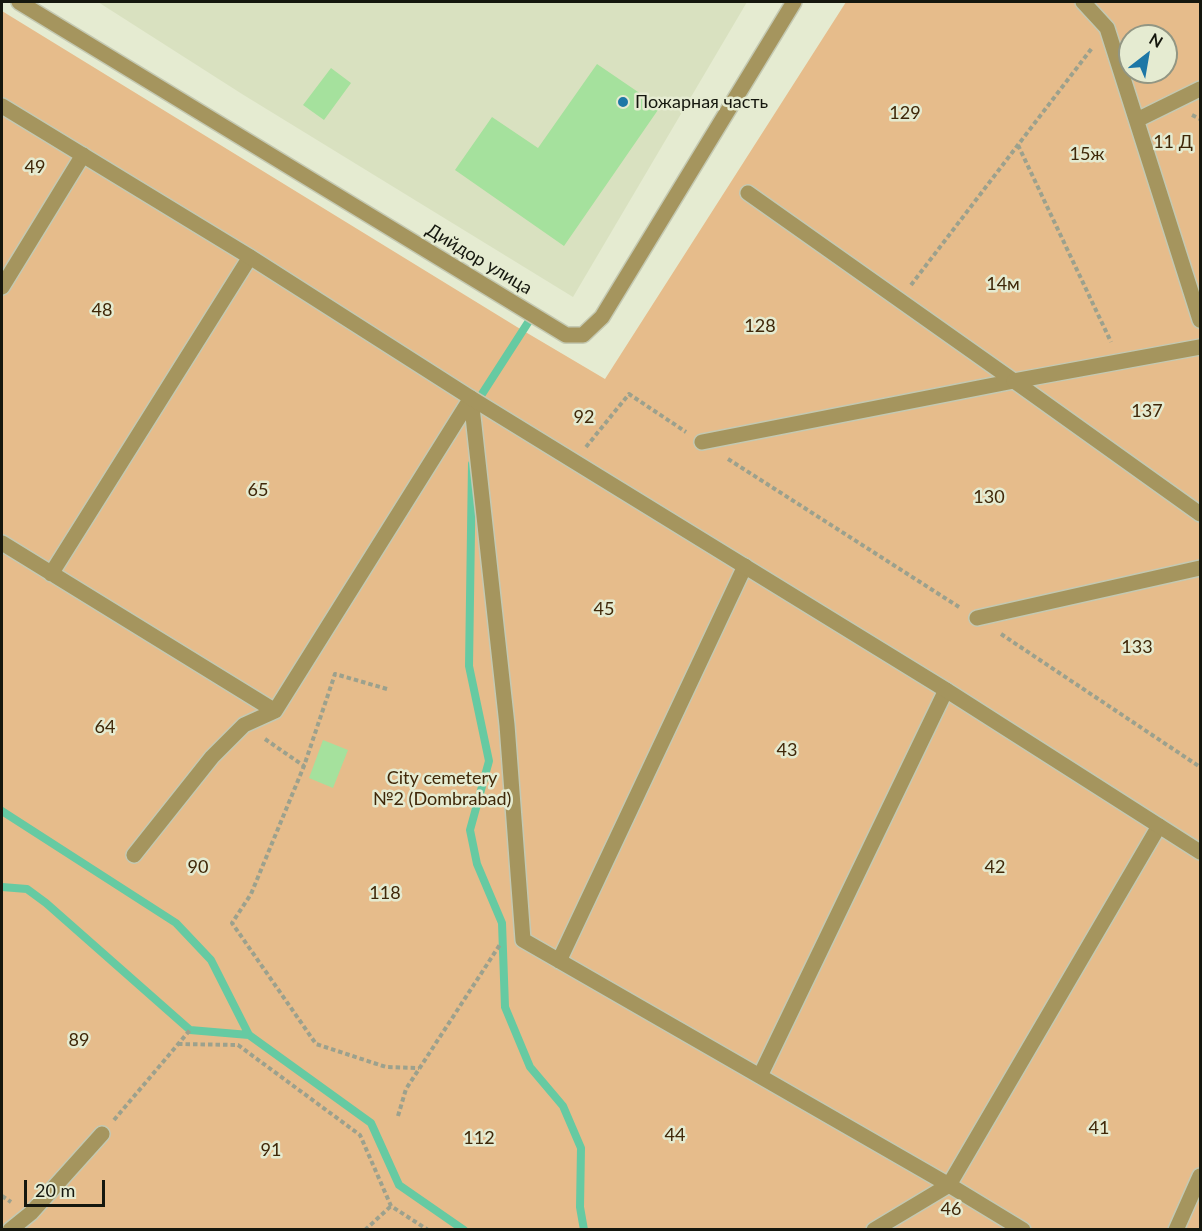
<!DOCTYPE html>
<html>
<head>
<meta charset="utf-8">
<style>
  body { margin:0 }
  #map { position:relative; width:1202px; height:1231px; overflow:hidden; background:#e5ebd1; font-family:Lato,sans-serif }
  canvas { display:block }
  .frame { position:absolute; inset:0; border:3px solid #15170e; pointer-events:none }
  .north { position:absolute; left:1118px; top:24px; width:60px; height:60px; box-sizing:border-box; background:#e5ebd1; border:2px solid #929683; border-radius:50%; rotate:31deg; font-size:16px; font-weight:700; line-height:24px; text-align:center; color:#15170e }
  .north::after { content:''; display:block; margin:auto; width:21px; height:27px; background:#1d77a6; clip-path:polygon(50% 0,100% 100%,50% 72%,0 100%) }
  .scale { position:absolute; left:24px; top:1180px; width:81px; height:27px; box-sizing:border-box; border:3px solid #15170e; border-top:0; padding-left:8px; font-size:18px; line-height:21px; white-space:nowrap; color:#15170e; -webkit-text-stroke:4px #e5ebd1; paint-order:stroke }
</style>
</head>
<body>
<div id="map">
<canvas width="1202" height="1231"></canvas>
<div class="frame"></div>
<div class="north">N</div>
<div class="scale">20 m</div>
</div>
<script>
const c = document.querySelector('canvas').getContext('2d');
c.lineJoin = 'round';
function fillPath(path, color) { c.fillStyle = color; c.fill(path, 'evenodd'); }
function trace(path, color, width, dash) { c.strokeStyle = color; c.lineWidth = width; c.lineCap = dash ? 'butt' : 'round'; c.setLineDash(dash || []); c.stroke(path); }
function drawText(font, color, halo, rows, align = 'center') {
  c.font = font + ' Lato,sans-serif'; c.lineWidth = 5; c.setLineDash([]); c.textBaseline = 'middle'; c.strokeStyle = halo; c.fillStyle = color; for (const [text, x, y, turn = 0] of rows) {
    c.save(); c.translate(x, y); c.rotate((+turn || 0) * Math.PI / 180); c.textAlign = isNaN(turn) ? turn : align; if (halo) c.strokeText(text, 0, 0); c.fillText(text, 0, 0); c.restore();
  }
}
const built = new Path2D(`
  M 98,2 L 747,2 L 573,297 L 242,94 Z`);
const green = new Path2D(`
  M 846,2 L 1200,2 L 1200,1229 L 2,1229 L 2,11 L 517,327 L 605,379 ZM 1130,36 L 1166,36 L 1166,72 L 1130,72 Z`);
const stream = new Path2D(`
  M 482,394 L 529,321
  M 472,464 L 469,666 L 489,761 L 470,830 L 477,864 L 502,923 L 505,1007 L 530,1067 L 563,1106 L 581,1148 L 580,1207 L 584,1230
  M 2,811 L 176,923 L 211,960 L 249,1035 L 371,1123 L 399,1185 L 464,1230
  M 2,887 L 27,889 L 46,903 L 190,1030 L 249,1035`);
const building = new Path2D(`
  M 597,64 L 660,107 L 564,246 L 455,170 L 492,117 L 538,148 Z
  M 331,68 L 351,83 L 324,120 L 303,105 Z
  M 323,740 L 348,750 L 333,788 L 309,778 Z`);
const path = new Path2D(`
  M 1192,115 L 1200,119
  M 1018,145 L 1111,342
  M 911,285 L 1092,48
  M 586,447 L 629,394 L 686,432
  M 728,459 L 959,607
  M 1001,634 L 1200,767
  M 387,689 L 335,674 L 304,766 L 251,894 L 232,923 L 316,1044 L 386,1067 L 419,1068
  M 265,739 L 304,766
  M 178,1044 L 238,1045 L 360,1135 L 391,1206 L 428,1230
  M 398,1116 L 406,1089 L 501,943
  M 114,1120 L 190,1030
  M 2,1196 L 11,1202
  M 365,1230 L 391,1206`);
const service = new Path2D(`
  M 1083,2 L 1107,28 L 1200,320
  M 1137,120 L 1200,89
  M 748,193 L 1014,381
  M 2,287 L 83,155
  M 471,398 L 507,725 L 523,940 L 949,1185 L 1023,1230
  M 702,442 L 1014,381
  M 2,543 L 275,711
  M 51,574 L 250,257
  M 977,618 L 1200,568
  M 134,855 L 212,757 L 244,725 L 275,711 L 471,398
  M 559,961 L 745,566
  M 760,1076 L 946,690
  M 10,1230 L 31,1213 L 102,1134
  M 874,1230 L 949,1185 L 1159,826
  M 1176,1230 L 1200,1176`);
const minor = new Path2D(`
  M 19,2 L 566,335 L 583,335 L 602,317 L 794,2
  M 2,106 L 250,257 L 471,398 L 946,690 L 1200,852
  M 1014,381 L 1200,514
  M 1014,381 L 1200,347`);
const markers = [
  [623,102,6,"#1d77a6"]
];
const poiNames = [
  ["Пожарная часть",635,102]
];
const parkNames = [
  ["129",905,113],
  ["11 Д",1173,142],
  ["15ж",1087,154],
  ["49",35,167],
  ["14м",1003,284],
  ["48",102,310],
  ["128",760,326],
  ["137",1147,411],
  ["92",584,417],
  ["65",258,490],
  ["130",989,497],
  ["45",604,609],
  ["133",1137,647],
  ["64",105,727],
  ["43",787,750],
  ["City cemetery",442,778],
  ["№2 (Dombrabad)",442,799],
  ["90",198,867],
  ["42",995,867],
  ["118",385,893],
  ["89",79,1040],
  ["41",1099,1128],
  ["44",675,1135],
  ["112",479,1138],
  ["91",271,1150],
  ["46",951,1209]
];
const streetNames = [
  ["Дийдор улица",479,259,31]
];
fillPath(built, '#d9e1c0');
fillPath(green, '#e6bc8b');
trace(stream, '#66caa2', 8);
fillPath(building, '#a5e19d');
trace(service, '#c4c9b2', 18);
trace(minor, '#c4c9b2', 18);
trace(path, '#9ca18d', 4, [4.5, 3]);
trace(service, '#a5955e', 15);
trace(minor, '#a5955e', 15);
for (const [x, y, r, color] of markers) { const dot = new Path2D(); dot.arc(x, y, r, 0, 2 * Math.PI); c.fillStyle = color; c.fill(dot); trace(dot, '#e5ebd1', 2); }
drawText('18px', '#15170e', '#e5ebd1', poiNames, 'left');
drawText('18px', '#3f2708', '#e5ebd1', parkNames);
drawText('18px', '#15170e', '#e5ebd1', streetNames);
</script>
</body>
</html>
